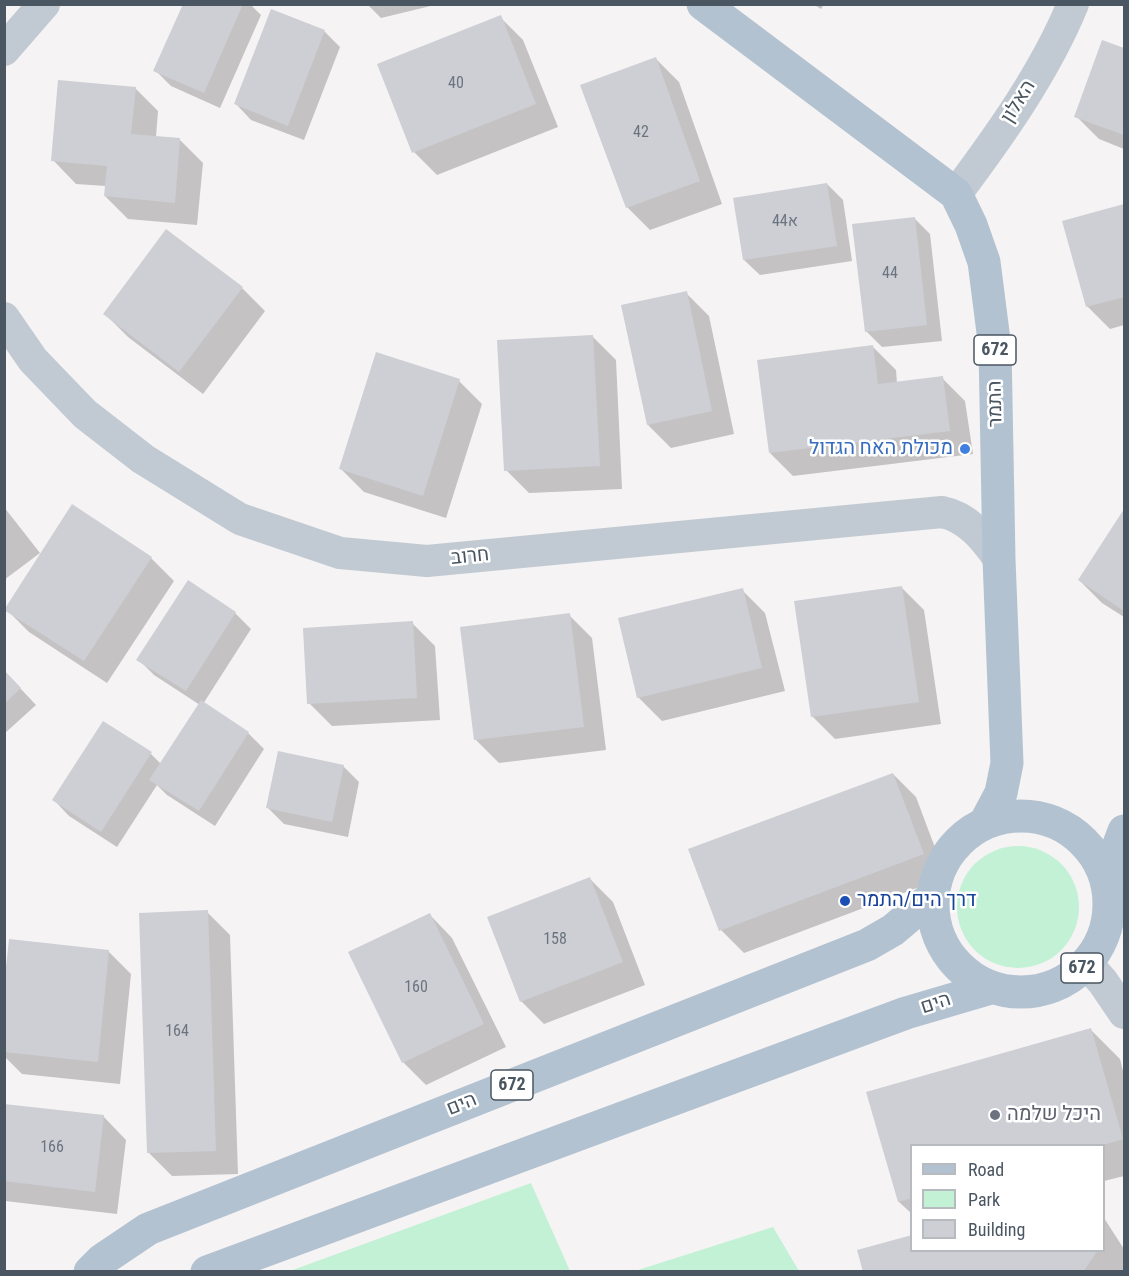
<!DOCTYPE html>
<html>
<head>
<meta charset="utf-8">
<style>
  body { margin:0 }
  #map { position:relative; width:1129px; height:1276px; overflow:hidden; background:#f5f3f3; font-family:"Roboto Condensed",sans-serif }
  canvas { display:block }
  .frame { position:absolute; inset:0; border:6px solid #4a5661; pointer-events:none }
  .legend { position:absolute; left:910px; top:1144px; width:195px; height:108px; box-sizing:border-box; background:#fff; border:2px solid #b7bbc0; margin:0; padding:8px 10px; list-style:none; font-size:18px; color:#4a5661 }
  .legend li { display:flex; align-items:center; gap:12px; height:30px }
  .legend b { width:30px; border:2px solid #b7bbc0 }
</style>
</head>
<body>
<div id="map">
<canvas width="1129" height="1276"></canvas>
<div class="frame"></div>
<ul class="legend">
<li><b style="height:8px;background:#b3c2d1"></b>Road</li>
<li><b style="height:16px;background:#c3f1d5"></b>Park</li>
<li><b style="height:16px;background:#cdcfd5"></b>Building</li>
</ul>
</div>
<script>
const c = document.querySelector('canvas').getContext('2d');
c.lineJoin = 'round';
function fillPath(path, color) { c.fillStyle = color; c.fill(path, 'evenodd'); }
function trace(path, color, width, dash) { c.strokeStyle = color; c.lineWidth = width; c.lineCap = dash ? 'butt' : 'round'; c.setLineDash(dash || []); c.stroke(path); }
function drawText(font, color, halo, rows, align = 'center') {
  c.font = font + ' "Roboto Condensed",Heebo,sans-serif'; c.lineWidth = 5; c.setLineDash([]); c.textBaseline = 'middle'; c.strokeStyle = halo; c.fillStyle = color; for (const [text, x, y, turn = 0] of rows) {
    c.save(); c.translate(x, y); c.rotate((+turn || 0) * Math.PI / 180); c.textAlign = isNaN(turn) ? turn : align; if (halo) c.strokeText(text, 0, 0); c.fillText(text, 0, 0); c.restore();
  }
}
const green = new Path2D(`
  M957 907a61 61 0 1 1 122 0a61 61 0 1 1-122 0Z
  M 531,1183 L 570,1271 L 290,1271 Z
  M 773,1227 L 799,1271 L 635,1271 Z`);
const shadow = new Path2D(`
  M 184,4 L 250,4 L 261,15 L 220,108 L 171,86 L 155,70 Z
  M 367,4 L 439,4 L 381,18 Z
  M 813,4 L 824,4 L 821,9 Z
  M 500,17 L 523,40 L 558,127 L 437,175 L 414,152 Z
  M 324,31 L 340,47 L 304,140 L 251,120 L 236,104 Z
  M 1103,42 L 1124,50 L 1124,149 L 1099,139 L 1076,116 Z
  M 656,59 L 679,82 L 722,204 L 650,230 L 627,207 Z
  M 135,88 L 158,111 L 156,137 L 180,140 L 203,163 L 197,225 L 128,219 L 105,196 L 106,186 L 76,184 L 53,160 Z
  M 827,184 L 843,200 L 852,261 L 760,275 L 744,260 Z
  M 1124,206 L 1124,325 L 1110,329 L 1087,306 L 1064,222 Z
  M 914,218 L 930,234 L 942,341 L 882,347 L 866,331 Z
  M 167,231 L 242,288 L 265,311 L 203,394 L 128,337 L 105,314 Z
  M 686,293 L 709,316 L 734,434 L 671,448 L 648,425 Z
  M 593,337 L 616,360 L 622,489 L 529,493 L 506,470 Z
  M 873,347 L 896,370 L 897,383 L 942,378 L 965,401 L 973,454 L 793,476 L 770,453 Z
  M 459,381 L 482,404 L 446,518 L 364,492 L 341,469 Z
  M 4,507 L 40,553 L 4,580 Z
  M 1124,511 L 1124,617 L 1102,603 L 1079,580 Z
  M 151,558 L 174,581 L 107,683 L 29,632 L 6,609 Z
  M 901,587 L 924,610 L 941,724 L 835,739 L 812,716 Z
  M 742,590 L 765,613 L 785,691 L 662,721 L 639,698 L 620,619 Z
  M 235,613 L 251,629 L 203,704 L 248,733 L 264,749 L 215,826 L 167,795 L 157,785 L 117,847 L 69,816 L 54,800 L 103,723 L 151,754 L 161,764 L 200,705 L 154,675 L 138,659 Z
  M 569,615 L 592,638 L 606,750 L 499,763 L 476,740 Z
  M 412,623 L 435,646 L 440,720 L 332,726 L 309,703 Z
  M 4,671 L 36,705 L 4,734 Z
  M 343,766 L 359,782 L 348,837 L 284,824 L 268,808 Z
  M 893,774 L 916,797 L 946,877 L 744,953 L 721,930 L 690,850 Z
  M 590,879 L 613,902 L 645,985 L 544,1024 L 521,1001 Z
  M 207,912 L 230,935 L 238,1174 L 172,1176 L 149,1153 Z
  M 430,915 L 452,938 L 506,1047 L 426,1085 L 403,1062 Z
  M 108,951 L 131,974 L 120,1084 L 22,1074 L 4,1056 L 4,1001 Z
  M 1091,1030 L 1120,1059 L 1124,1075 L 1124,1176 L 1104,1181 L 1104,1146 L 912,1146 L 912,1214 L 899,1202 L 868,1093 Z
  M 4,1105 L 103,1116 L 126,1140 L 117,1214 L 5,1201 Z
  M 1104,1218 L 1124,1249 L 1124,1272 L 865,1272 L 912,1250 L 1104,1250 Z`);
const building = new Path2D(`
  M 183,4 L 243,4 L 204,93 L 153,71 Z
  M 271,9 L 325,30 L 288,126 L 234,104 Z
  M 501,15 L 536,104 L 412,153 L 377,64 Z
  M 1102,40 L 1124,48 L 1124,135 L 1074,117 Z
  M 656,57 L 700,181 L 626,208 L 580,85 Z
  M 58,80 L 136,87 L 131,134 L 180,138 L 175,203 L 104,196 L 107,166 L 51,161 Z
  M 827,183 L 837,246 L 743,260 L 733,198 Z
  M 1124,204 L 1124,297 L 1086,307 L 1062,221 Z
  M 915,217 L 927,325 L 865,332 L 852,224 Z
  M 166,229 L 243,287 L 179,372 L 103,314 Z
  M 687,291 L 712,411 L 647,425 L 621,305 Z
  M 593,335 L 600,466 L 504,471 L 497,340 Z
  M 873,345 L 878,384 L 943,376 L 950,431 L 769,453 L 757,360 Z
  M 376,352 L 460,379 L 423,496 L 339,469 Z
  M 72,504 L 152,557 L 84,661 L 4,610 Z
  M 1124,509 L 1124,611 L 1078,580 Z
  M 188,580 L 236,612 L 186,691 L 136,660 Z
  M 902,586 L 919,702 L 811,717 L 794,601 Z
  M 743,588 L 762,668 L 637,698 L 618,618 Z
  M 570,613 L 584,727 L 474,740 L 460,627 Z
  M 413,621 L 417,698 L 307,704 L 303,628 Z
  M 4,670 L 21,688 L 4,704 Z
  M 201,700 L 249,732 L 199,811 L 149,780 Z
  M 103,721 L 152,752 L 101,832 L 52,800 Z
  M 278,751 L 344,765 L 332,822 L 266,808 Z
  M 893,773 L 924,854 L 719,931 L 688,849 Z
  M 590,877 L 623,962 L 520,1002 L 487,917 Z
  M 208,910 L 216,1151 L 147,1153 L 139,913 Z
  M 430,913 L 484,1024 L 402,1063 L 348,952 Z
  M 9,939 L 109,950 L 98,1062 L 4,1052 L 4,986 Z
  M 1091,1028 L 1123,1139 L 1100,1146 L 912,1146 L 912,1198 L 898,1202 L 866,1092 Z
  M 4,1104 L 104,1115 L 95,1192 L 4,1181 Z
  M 912,1235 L 912,1250 L 1098,1250 L 1083,1272 L 863,1272 L 857,1250 Z`);
const street = new Path2D(`
  M 4,50 L 44,4
  M 956,194 C 1000,135 1045,72 1073,4
  M 4,318 L 33,360 L 85,414 L 143,459 L 240,519 L 340,553 L 427,561 L 942,512 C 968,517 985,539 999,559
  M 1087,964 L 1103,982 L 1124,1013`);
const primary = new Path2D(`
  M 703,4 L 956,194 L 971,225 L 984,262 L 995,348 L 999,559 L 1007,763 L 1001,793 L 985,823
  M933 904a88 88 0 1 1 176 0a88 88 0 1 1-176 0Z
  M 1106,879 L 1124,831
  M 90,1272 L 102,1260 L 148,1229 L 867,945 L 893,930 L 932,897
  M 207,1272 L 906,1013 L 991,988`);
const markers = [
  [965,449,6,"#3f7fe0"],
  [845,901,6,"#1a4fb4"],
  [995,1115,6,"#6b7280"]
];
const numberNames = [
  ["40",456,84],
  ["42",641,133],
  ["44א",785,222],
  ["44",890,274],
  ["158",555,940],
  ["160",416,988],
  ["164",177,1032],
  ["166",52,1148]
];
const shields = [
  [995,350,42],
  [1082,968,42],
  [512,1085,42]
];
const shieldNames = [
  ["672",995,350],
  ["672",1082,968],
  ["672",512,1085]
];
const streetNames = [
  ["האלון",1019,102,-58],
  ["התמר",996,404,-91],
  ["חרוב",470,557,-6],
  ["הים",936,1004,-18],
  ["הים",462,1105,-22]
];
const shopNames = [
  ["מכולת האח הגדול",953,449]
];
const transitNames = [
  ["דרך הים/התמר",857,901]
];
const worshipNames = [
  ["היכל שלמה",1007,1115]
];
fillPath(green, '#c3f1d5');
fillPath(shadow, '#0003');
fillPath(building, '#cdcfd5');
trace(street, '#c1cad2', 32);
trace(primary, '#b3c2d1', 33);
for (const [x, y, r, color] of markers) { const dot = new Path2D(); dot.arc(x, y, r, 0, 2 * Math.PI); c.fillStyle = color; c.fill(dot); trace(dot, '#fff', 2); }
drawText('16px', '#6b747e', null, numberNames);
for (const [x, y, w] of shields) { const box = new Path2D(); box.roundRect(x - w / 2, y - 15, w, 30, 4.5); c.fillStyle = '#fff'; c.fill(box); trace(box, '#4a5661', 1.5); }
drawText('bold 18px', '#4a5661', null, shieldNames);
drawText('20px', '#4a5661', '#fff', streetNames);
drawText('20px', '#366cbe', '#fff', shopNames, 'right');
drawText('20px', '#164399', '#fff', transitNames, 'left');
drawText('20px', '#5b616d', '#fff', worshipNames, 'left');
</script>
</body>
</html>
